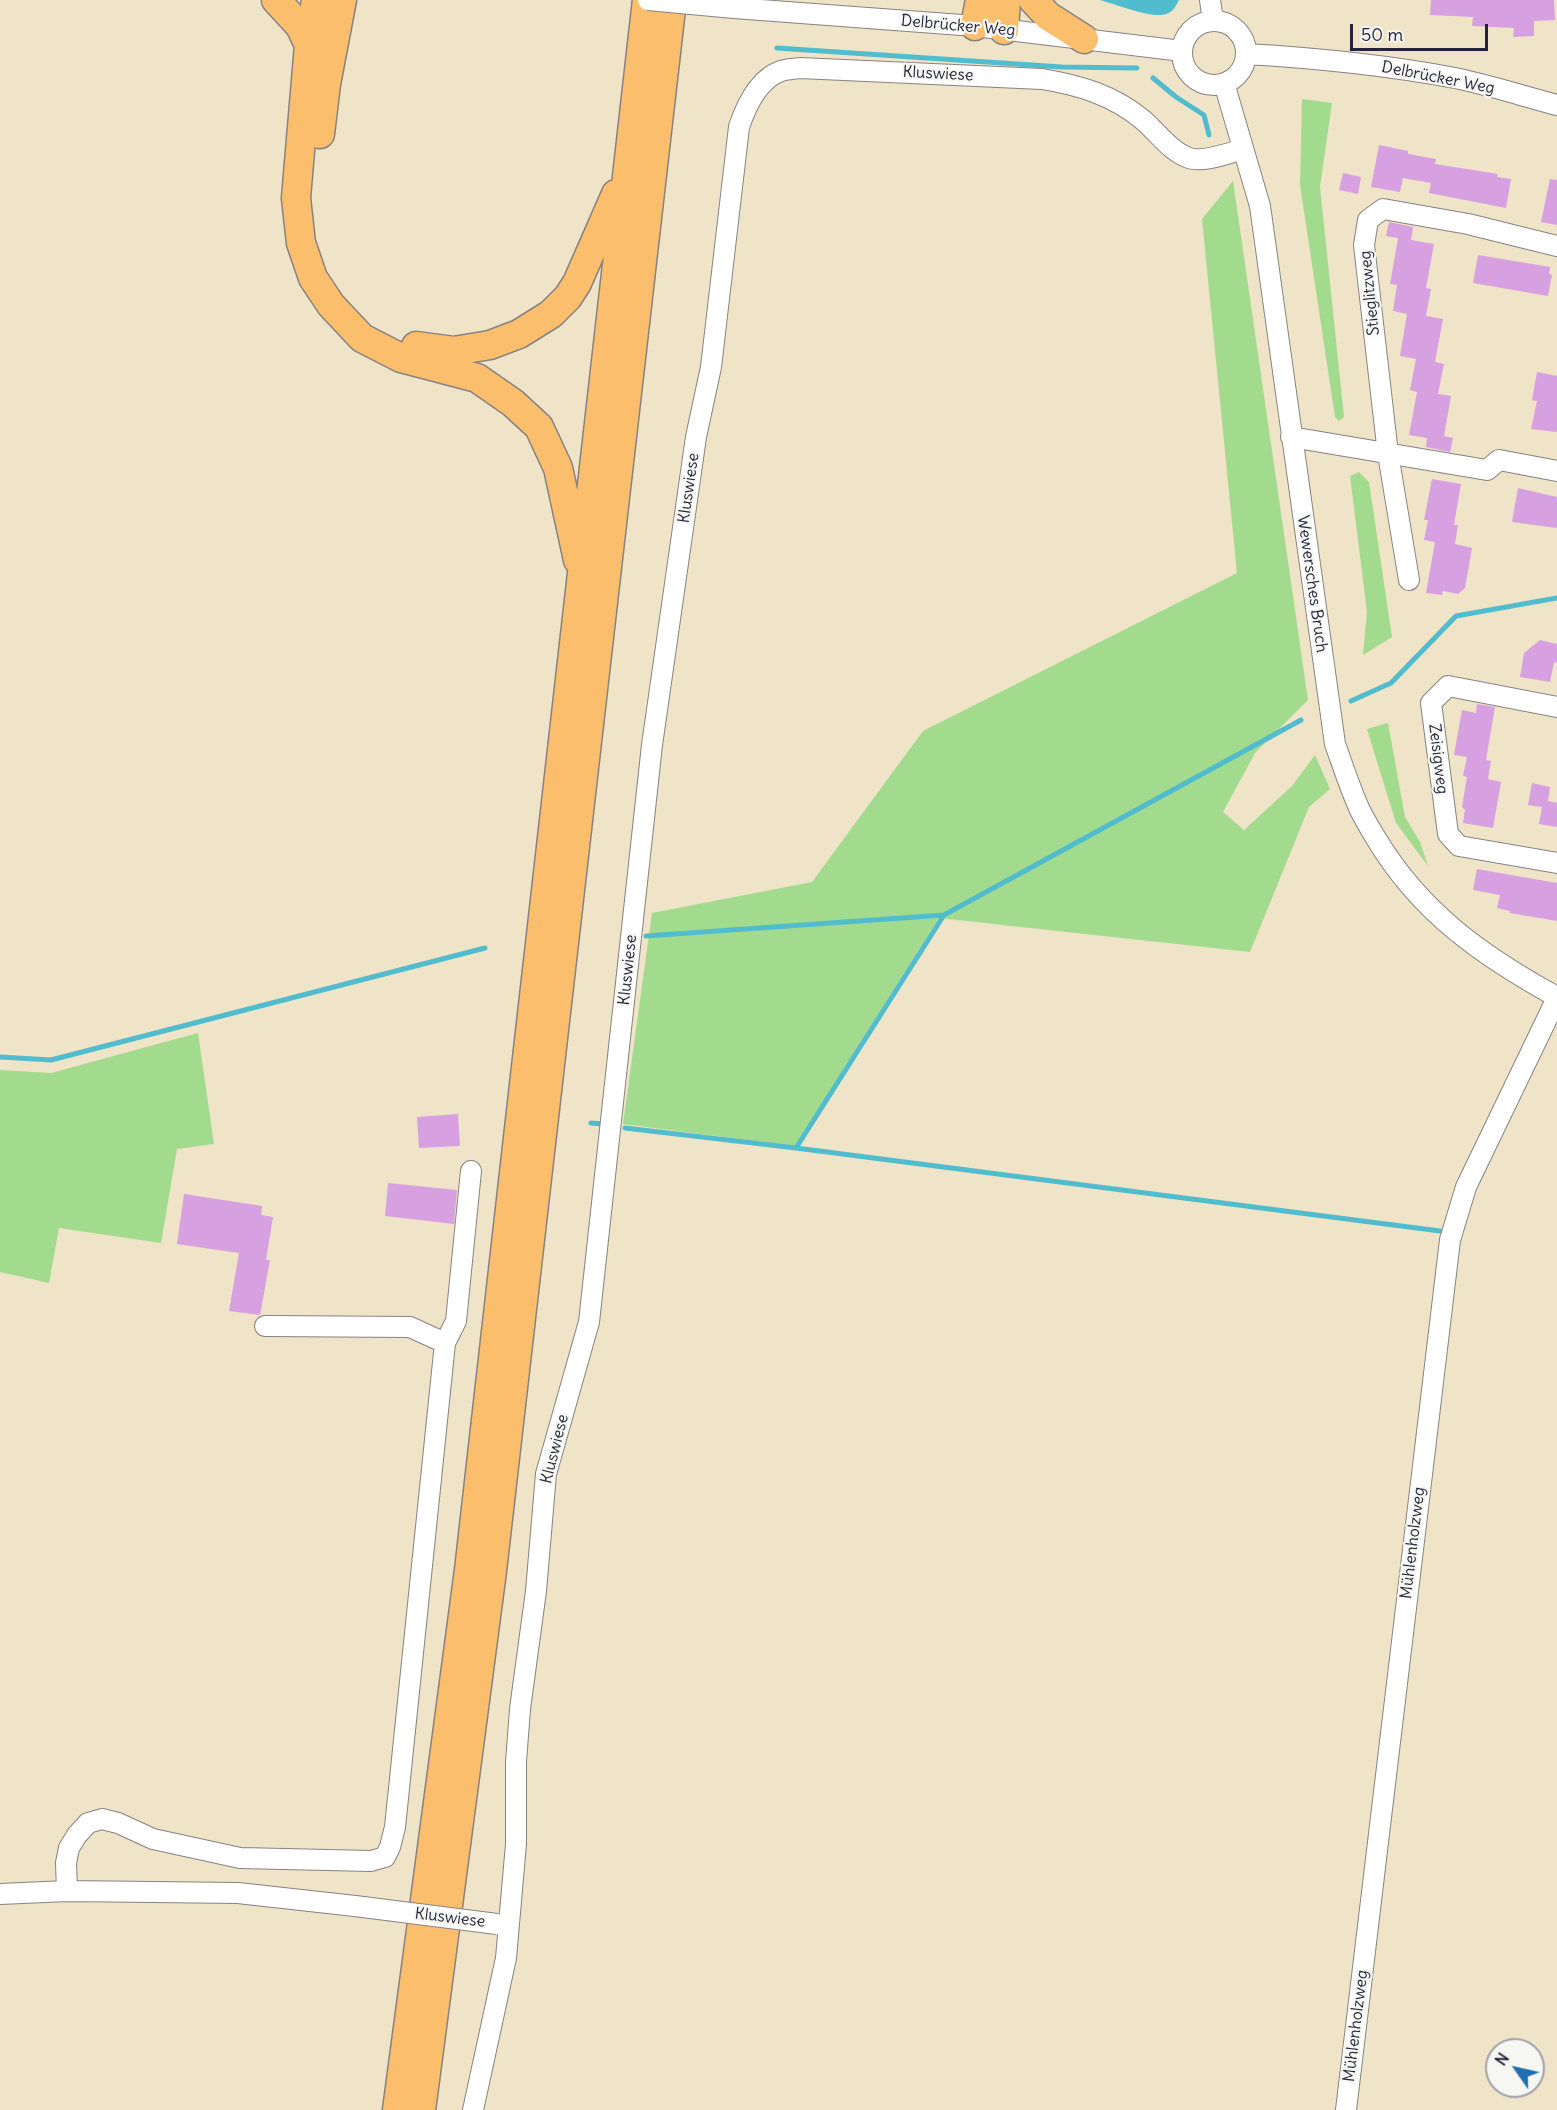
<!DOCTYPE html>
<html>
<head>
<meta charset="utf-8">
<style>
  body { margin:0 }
  #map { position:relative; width:1557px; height:2110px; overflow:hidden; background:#efe3c8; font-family:Delius,sans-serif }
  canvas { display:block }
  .north { position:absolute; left:1485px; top:2038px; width:60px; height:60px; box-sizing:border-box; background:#f6f6f2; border:2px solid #a1a1a9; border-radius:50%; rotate:304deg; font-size:16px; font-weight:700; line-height:24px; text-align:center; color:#22223b }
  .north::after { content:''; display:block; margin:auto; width:21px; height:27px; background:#1f6fb2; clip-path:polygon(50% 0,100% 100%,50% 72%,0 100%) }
  .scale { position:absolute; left:1350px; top:24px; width:138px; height:27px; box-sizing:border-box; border:3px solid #22223b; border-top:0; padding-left:8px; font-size:18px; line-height:21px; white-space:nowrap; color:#22223b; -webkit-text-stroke:4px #f6f6f2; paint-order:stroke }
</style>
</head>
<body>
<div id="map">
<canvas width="1557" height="2110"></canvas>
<div class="north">N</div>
<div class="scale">50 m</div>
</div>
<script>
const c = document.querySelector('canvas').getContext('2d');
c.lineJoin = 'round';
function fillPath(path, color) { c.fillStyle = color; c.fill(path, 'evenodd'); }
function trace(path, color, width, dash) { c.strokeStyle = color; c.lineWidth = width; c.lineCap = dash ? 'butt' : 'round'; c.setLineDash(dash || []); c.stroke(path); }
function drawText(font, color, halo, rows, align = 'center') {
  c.font = font + ' Delius,sans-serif'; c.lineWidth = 4.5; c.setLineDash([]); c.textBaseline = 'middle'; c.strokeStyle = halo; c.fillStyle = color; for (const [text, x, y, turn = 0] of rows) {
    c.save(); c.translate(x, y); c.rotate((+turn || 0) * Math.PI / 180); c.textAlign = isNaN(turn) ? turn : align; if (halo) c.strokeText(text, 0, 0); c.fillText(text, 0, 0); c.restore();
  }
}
const green = new Path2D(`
  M 1302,99 L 1332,103 L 1320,187 L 1344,417 L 1339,421 L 1335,417 L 1300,185 Z
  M 1233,181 L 1308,700 L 1255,753 L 1223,812 L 1244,830 L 1292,786 L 1315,755 L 1330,789 L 1309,807 L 1250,952 L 939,918 L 795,1146 L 623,1124 L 652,913 L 812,882 L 923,731 L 1237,573 L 1202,219 Z
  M 1359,472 L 1369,482 L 1392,637 L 1363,655 L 1367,612 L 1350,476 Z
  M 1388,723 L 1405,817 L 1420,842 L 1428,866 L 1396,823 L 1370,739 L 1367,729 Z
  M 198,1033 L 214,1144 L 177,1149 L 161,1243 L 59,1228 L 49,1283 L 0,1272 L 0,1070 L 51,1073 Z`);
const water = new Path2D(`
  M 1100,0 L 1179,0 C 1176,6 1173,12 1166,14 C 1152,19 1115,4 1100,0 Z`);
const stream = new Path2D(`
  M 777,48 L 1062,67 L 1137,68
  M 1153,78 L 1176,97 L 1204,115 L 1209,135
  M 1351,701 L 1391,683 L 1456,616 L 1557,598
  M 646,936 L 944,915 L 1301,720
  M 0,1057 L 51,1060 L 485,948
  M 591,1123 L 602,1124
  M 625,1128 L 796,1148 L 944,915
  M 796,1148 L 1440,1231`);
const building = new Path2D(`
  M 1431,0 L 1554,0 L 1555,20 L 1534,21 L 1534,36 L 1513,37 L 1514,28 L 1472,26 L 1473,17 L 1430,15 Z
  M 1379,145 L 1408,151 L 1408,154 L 1436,159 L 1435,164 L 1498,174 L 1497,177 L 1511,179 L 1506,208 L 1429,193 L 1431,183 L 1403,178 L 1400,192 L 1371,187 Z
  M 1343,173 L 1361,177 L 1358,194 L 1339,190 Z
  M 1550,179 L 1557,180 L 1557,225 L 1541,222 Z
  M 1389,222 L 1413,227 L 1411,240 L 1434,244 L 1426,288 L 1431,289 L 1426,316 L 1443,319 L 1435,362 L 1444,364 L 1438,394 L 1451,396 L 1444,436 L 1453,438 L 1450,452 L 1426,447 L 1427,438 L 1409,435 L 1417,392 L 1410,390 L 1416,359 L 1400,356 L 1407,314 L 1393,311 L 1397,285 L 1390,284 L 1398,238 L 1386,236 Z
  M 1478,255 L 1550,267 L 1549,274 L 1552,275 L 1548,296 L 1473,283 Z
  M 1537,372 L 1557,376 L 1557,432 L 1531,429 L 1537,401 L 1532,400 Z
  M 1432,479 L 1461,484 L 1454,525 L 1458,525 L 1455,544 L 1472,548 L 1465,588 L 1458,594 L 1443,591 L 1442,595 L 1426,593 L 1435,542 L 1424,540 L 1428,520 L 1424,520 Z
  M 1518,488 L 1557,497 L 1557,528 L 1512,522 Z
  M 1540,640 L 1557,644 L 1557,663 L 1554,662 L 1550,682 L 1520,677 L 1524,653 Z
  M 1477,704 L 1495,707 L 1486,760 L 1491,761 L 1488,779 L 1501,782 L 1493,828 L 1463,823 L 1465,810 L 1462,807 L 1467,777 L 1463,776 L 1467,757 L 1454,755 L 1462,710 L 1476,713 Z
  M 1532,783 L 1550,787 L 1548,801 L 1557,803 L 1557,827 L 1539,824 L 1542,807 L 1528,805 Z
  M 1477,869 L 1557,883 L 1557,921 L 1510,913 L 1510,911 L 1497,908 L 1500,895 L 1473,890 Z
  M 458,1114 L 460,1146 L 419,1148 L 417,1117 Z
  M 388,1183 L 457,1190 L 454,1224 L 385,1216 Z
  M 184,1194 L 262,1206 L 261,1215 L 273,1217 L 266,1260 L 270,1260 L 260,1315 L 229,1311 L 239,1253 L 177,1244 Z`);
const minor = new Path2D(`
  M 1210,0 L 1213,21
  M 734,8 L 975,26 L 1182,51
  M1182 53a32 32 0 1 1 64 0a32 32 0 1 1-64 0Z
  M 1246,54 C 1316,58 1386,65 1455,78 C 1489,85 1523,96 1557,105
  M 1224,83 L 1260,206 L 1335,744 C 1343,766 1350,788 1359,808 C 1364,819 1371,830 1377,840 C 1421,913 1484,957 1557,997
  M 1291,437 L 1487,470 L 1499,460 L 1557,471
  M 1409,580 L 1388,454 L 1364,245 L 1368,220 L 1383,209 L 1468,224 L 1557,246
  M 1557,707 L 1448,686 L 1431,703 L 1448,834 L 1459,846 L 1557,863
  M 265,1326 L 410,1327 L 445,1343
  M 67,1891 L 66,1863 L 69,1848 L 77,1835 L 88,1823 L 102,1819 L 118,1823 L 153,1839 L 240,1858 L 371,1861 L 385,1857 L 390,1847 L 395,1827 L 445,1343 L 456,1321 L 471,1171
  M 0,1894 L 67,1891 L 238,1893 L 355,1906
  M 473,2110 L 506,1958 L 516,1844 L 516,1762 L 520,1709 L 536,1591 L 546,1474 L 589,1322 L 652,745 L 696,437 L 711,367 L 739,127 C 746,106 758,79 781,71 C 787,69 794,69 800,68 L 1042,79 C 1079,85 1113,95 1143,120 C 1158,133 1170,151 1189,158 C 1203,163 1229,153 1243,149
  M 1346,2110 L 1450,1240 L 1466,1187 L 1557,998`);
const highway = new Path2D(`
  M 276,0 L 300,26 L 309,45
  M 316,0 L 309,45 L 296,198 L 301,243 L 313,278 L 331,305 L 362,338 L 401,358 L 477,378 L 513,403 L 539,427 L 558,468 L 578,560
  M 1033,0 L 1048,16 L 1084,39
  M 975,26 L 980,0
  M 1004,30 L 1006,0
  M 320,134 L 326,84 L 342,0
  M 416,346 L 454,351 L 490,345 L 519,334 L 551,314 L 568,297 L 577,283 L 616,194
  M 397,2110 L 469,1570 L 647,0
  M 421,2110 L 492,1571 L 672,0`);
const minorBridge = new Path2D(`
  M 648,0 L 734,8
  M 355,1906 L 497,1924`);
const streetNames = [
  ["Delbrücker Weg",958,26,5],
  ["Kluswiese",938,74,3],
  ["Delbrücker Weg",1438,78,11],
  ["Stieglitzweg",1370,293,-96],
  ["Kluswiese",689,488,-82],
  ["Wewersches Bruch",1312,584,82],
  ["Zeisigweg",1438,759,83],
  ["Kluswiese",628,970,-84],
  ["Kluswiese",555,1449,-76],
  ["Mühlenholzweg",1413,1543,-83],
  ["Kluswiese",450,1918,7],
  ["Mühlenholzweg",1356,2026,-83]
];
fillPath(green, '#a2db8d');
fillPath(water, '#51bccd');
trace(stream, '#51bccd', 5);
fillPath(building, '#d7a0e0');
trace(minor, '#888282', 22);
trace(highway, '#888282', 31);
trace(minor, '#fff', 20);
trace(highway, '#fabe6d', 28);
trace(minorBridge, '#888282', 22, []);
trace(minorBridge, '#fff', 20);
drawText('16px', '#22223b', '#f6f6f2', streetNames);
</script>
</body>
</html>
